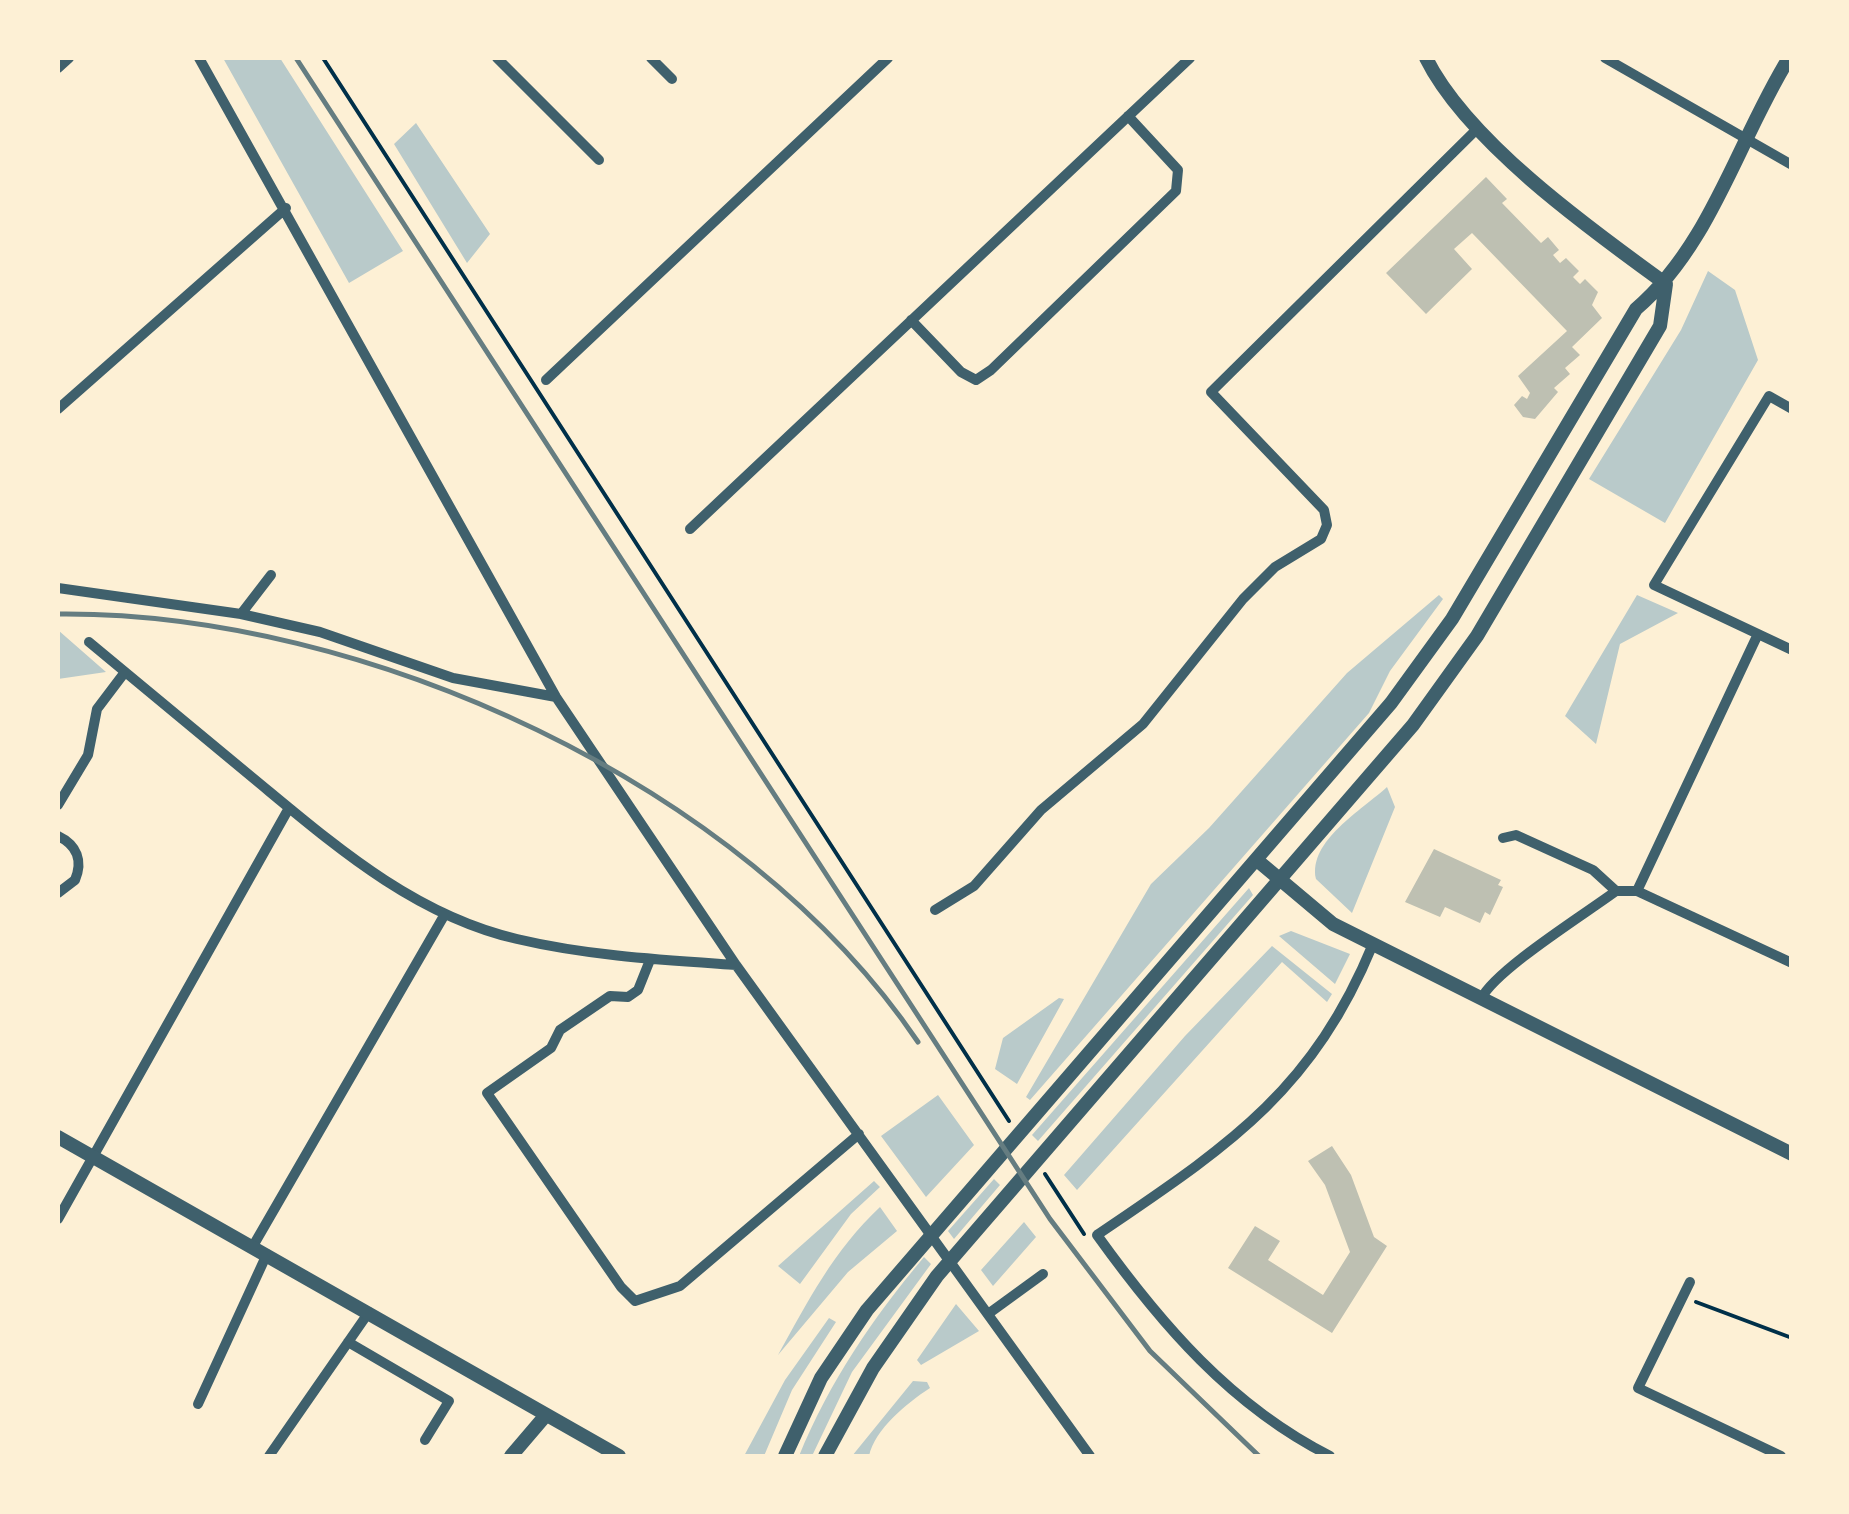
<!DOCTYPE html>
<html>
<head>
<meta charset="utf-8">
<style>
  body { margin:0 }
  #map { position:relative; width:1849px; height:1514px; overflow:hidden; background:#fdf0d5; font-family:Helvetica,sans-serif }
  canvas { display:block }
  .frame { position:absolute; inset:0; border:60px solid #fdf0d5; pointer-events:none }
</style>
</head>
<body>
<div id="map">
<canvas width="1849" height="1514"></canvas>
<div class="frame"></div>
</div>
<script>
const c = document.querySelector('canvas').getContext('2d');
c.lineJoin = 'round';
function fillPath(path, color) { c.fillStyle = color; c.fill(path, 'evenodd'); }
function trace(path, color, width, dash) { c.strokeStyle = color; c.lineWidth = width; c.lineCap = dash ? 'butt' : 'round'; c.setLineDash(dash || []); c.stroke(path); }
const green = new Path2D(`
  M 223,58 L 280,58 L 403,251 L 349,283 Z
  M 416,123 L 490,234 L 467,263 L 394,144 Z
  M 1708,271 L 1735,290 L 1758,360 L 1665,523 L 1589,479 L 1681,330 Z
  M 1439,595 L 1443,599 L 1390,671 L 1369,713 L 1030,1100 L 1026,1097 L 1151,884 L 1209,828 L 1347,673 Z
  M 1637,595 L 1678,613 L 1620,644 L 1596,744 L 1565,716 Z
  M 58,630 L 106,672 L 58,679 Z
  M 1387,787 L 1395,807 L 1352,913 L 1316,879 C 1308,841 1362,810 1387,787 Z
  M 1249,888 L 1253,895 L 1038,1141 L 1032,1135 Z
  M 1291,931 L 1350,954 L 1335,984 L 1279,936 Z
  M 1272,946 L 1332,994 L 1327,1002 L 1282,962 L 1077,1190 L 1064,1175 L 1185,1036 Z
  M 1059,998 L 1064,999 L 1017,1084 L 995,1069 L 1003,1038 Z
  M 938,1095 L 974,1145 L 926,1197 L 881,1136 Z
  M 994,1179 L 1000,1185 L 954,1239 L 948,1231 Z
  M 874,1181 L 880,1187 L 851,1214 L 800,1284 L 778,1266 Z
  M 880,1207 L 897,1231 L 848,1272 L 778,1355 C 808,1301 834,1250 880,1207 Z
  M 1024,1222 L 1036,1237 L 993,1286 L 981,1270 Z
  M 924,1257 L 931,1264 L 852,1372 L 812,1456 L 799,1456 C 830,1381 872,1319 924,1257 Z
  M 956,1304 L 979,1331 L 921,1365 L 917,1360 Z
  M 829,1318 L 836,1322 L 792,1390 L 764,1456 L 744,1456 L 785,1380 Z
  M 913,1381 L 927,1382 L 930,1388 C 907,1403 875,1429 869,1456 L 852,1456 Z`);
const building = new Path2D(`
  M 1486,177 L 1507,199 L 1502,203 L 1541,243 L 1548,237 L 1559,250 L 1553,255 L 1560,263 L 1566,258 L 1579,271 L 1573,277 L 1580,284 L 1585,279 L 1598,292 L 1592,305 L 1602,318 L 1572,347 L 1580,355 L 1565,368 L 1570,374 L 1554,388 L 1558,392 L 1535,419 L 1523,417 L 1514,405 L 1522,396 L 1527,399 L 1530,393 L 1518,376 L 1567,331 L 1472,233 L 1454,249 L 1472,269 L 1426,314 L 1386,273 Z
  M 1434,849 L 1501,880 L 1498,885 L 1503,887 L 1490,915 L 1485,912 L 1480,923 L 1445,907 L 1440,917 L 1405,902 Z
  M 1332,1146 L 1351,1175 L 1374,1237 L 1387,1246 L 1332,1333 L 1228,1268 L 1255,1226 L 1280,1241 L 1268,1260 L 1323,1295 L 1350,1252 L 1325,1185 L 1308,1161 Z`);
const path = new Path2D(`
  M 323,58 L 1009,1121
  M 1045,1174 L 1084,1234
  M 1696,1302 L 1792,1338`);
const minor = new Path2D(`
  M 199,58 L 556,697 L 736,965 L 1090,1456
  M 497,58 L 599,160
  M 651,58 L 672,79
  M 1605,58 L 1792,165
  M 58,68 L 69,58
  M 911,320 L 961,372 L 976,380 L 991,370 L 1176,191 L 1178,170 L 1128,116
  M 546,380 L 888,58
  M 58,409 L 286,208
  M 1792,409 L 1769,396 L 1654,585 L 1792,650
  M 690,529 L 1190,58
  M 58,588 L 241,614 L 320,632 L 453,678 L 556,697
  M 241,614 L 271,575
  M 89,642 C 144,687 198,733 253,778 C 333,844 413,915 517,939 C 589,956 664,960 736,965
  M 58,805 L 88,755 L 97,709 L 125,672
  M 58,836 C 77,845 83,861 75,880 L 58,893
  M 1503,838 L 1516,835 L 1593,870 L 1616,891
  M 1637,891 L 1758,634
  M 935,910 L 974,886 L 1041,810 L 1143,724 L 1243,599 L 1275,567 L 1321,539 L 1327,525 L 1324,510 L 1211,392 L 1478,128
  M 650,960 L 638,990 L 628,997 L 610,996 L 560,1030 L 551,1048 L 487,1093 L 621,1287 L 635,1301 L 680,1286 L 859,1134
  M 1481,999 C 1495,970 1585,914 1616,891 L 1637,891 L 1792,963
  M 58,1219 L 289,808
  M 253,1246 L 445,914
  M 1690,1282 L 1638,1388 L 1781,1456
  M 988,1314 L 1043,1274
  M 348,1342 L 449,1401 L 425,1440
  M 198,1404 L 267,1254
  M 269,1456 L 369,1312
  M 1330,1456 C 1231,1406 1161,1324 1097,1235 C 1226,1147 1311,1094 1373,944`);
const tertiary = new Path2D(`
  M 1426,58 C 1467,141 1590,229 1666,284
  M 1258,861 L 1333,924 L 1792,1154
  M 58,1137 L 619,1456
  M 511,1456 L 546,1415
  M 785,1456 L 821,1378 L 867,1310 L 1391,703 L 1452,619 L 1636,309 C 1711,245 1738,140 1789,58
  M 825,1456 L 873,1368 L 937,1276 L 1413,725 L 1477,636 L 1660,326 L 1666,284`);
const rail = new Path2D(`
  M 296,58 L 1050,1219 L 1150,1351 L 1259,1456
  M 58,614 C 364,611 744,784 918,1042`);
fillPath(green, '#b9caca');
fillPath(building, '#bec0b2');
trace(path, '#003049', 4);
trace(minor, '#3f606c', 10);
trace(tertiary, '#3f606c', 14);
trace(rail, '#657d81', 5);
</script>
</body>
</html>
